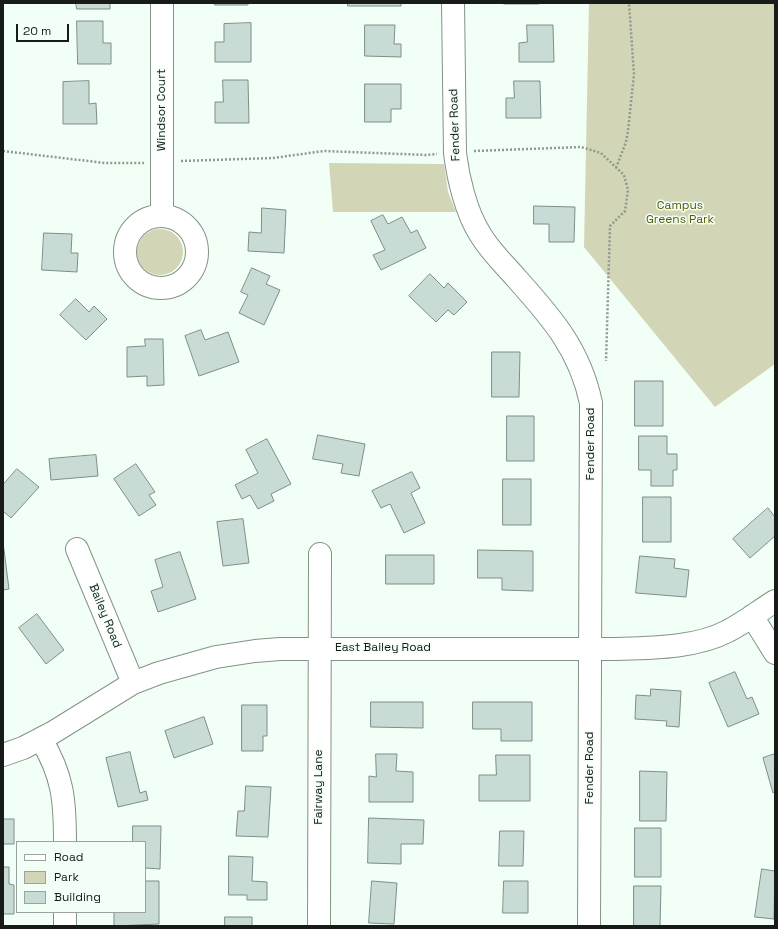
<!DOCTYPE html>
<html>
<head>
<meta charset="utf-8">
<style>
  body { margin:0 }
  #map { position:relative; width:778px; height:929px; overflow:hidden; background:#f2fff6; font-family:"Space Grotesk",sans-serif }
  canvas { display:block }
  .frame { position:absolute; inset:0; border:4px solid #171c18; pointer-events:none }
  .legend { position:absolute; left:16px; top:841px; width:130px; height:72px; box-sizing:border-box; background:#f2fff6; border:1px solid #9aa49d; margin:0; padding:5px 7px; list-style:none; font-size:12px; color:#171c18 }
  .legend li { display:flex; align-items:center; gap:8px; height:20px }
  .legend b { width:20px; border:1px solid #9aa49d }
  .scale { position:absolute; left:16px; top:24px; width:53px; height:18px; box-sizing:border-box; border:2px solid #171c18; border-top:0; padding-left:5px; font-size:12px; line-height:14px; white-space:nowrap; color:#171c18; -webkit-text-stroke:3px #f2fff6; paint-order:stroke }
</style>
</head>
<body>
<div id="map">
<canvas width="778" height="929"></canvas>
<div class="frame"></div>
<ul class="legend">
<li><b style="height:5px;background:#fff"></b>Road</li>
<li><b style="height:11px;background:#d2d6b6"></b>Park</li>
<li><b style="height:11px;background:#c8dbd5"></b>Building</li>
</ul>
<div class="scale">20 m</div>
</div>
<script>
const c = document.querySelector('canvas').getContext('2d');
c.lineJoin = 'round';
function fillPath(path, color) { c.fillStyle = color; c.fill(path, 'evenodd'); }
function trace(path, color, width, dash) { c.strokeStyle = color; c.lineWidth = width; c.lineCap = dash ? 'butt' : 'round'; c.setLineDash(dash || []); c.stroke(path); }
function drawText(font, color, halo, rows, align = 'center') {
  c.font = font + ' "Space Grotesk",sans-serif'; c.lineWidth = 3; c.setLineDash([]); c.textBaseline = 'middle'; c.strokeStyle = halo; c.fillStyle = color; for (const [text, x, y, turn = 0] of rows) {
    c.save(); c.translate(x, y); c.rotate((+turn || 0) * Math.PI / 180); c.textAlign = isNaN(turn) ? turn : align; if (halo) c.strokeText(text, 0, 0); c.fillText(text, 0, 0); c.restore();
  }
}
const green = new Path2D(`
  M 589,3 L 775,3 L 775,364 L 715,407 L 584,247 Z
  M 329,163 L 444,164 L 448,192 L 456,212 L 333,212 Z
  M137 252a23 23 0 1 1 46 0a23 23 0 1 1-46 0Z`);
const building = new Path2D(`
  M 76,3 L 110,3 L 110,9 L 77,9 Z
  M 215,3 L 248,3 L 248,5 L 215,5 Z
  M 348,3 L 401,3 L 401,6 L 348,6 Z
  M 504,3 L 539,3 L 539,4 L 504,4 Z
  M 77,21 L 103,21 L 103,43 L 111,43 L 111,64 L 78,64 Z
  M 251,23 L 251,62 L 215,62 L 215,42 L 224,42 L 224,24 Z
  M 365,25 L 395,25 L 394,44 L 401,44 L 401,57 L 365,56 Z
  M 527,25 L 553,25 L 554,62 L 519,62 L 519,43 L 527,42 Z
  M 223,80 L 248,80 L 249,123 L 215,123 L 215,102 L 223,102 Z
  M 89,81 L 89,104 L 96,103 L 97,124 L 63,124 L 63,82 Z
  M 514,81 L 540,81 L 541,118 L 506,118 L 506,98 L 514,98 Z
  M 365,84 L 401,84 L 401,109 L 391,109 L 391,122 L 365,122 Z
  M 534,206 L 575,207 L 574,242 L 549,242 L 549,224 L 534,224 Z
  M 262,208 L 286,210 L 284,253 L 248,251 L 249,232 L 261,233 Z
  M 383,215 L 388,224 L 402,217 L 411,233 L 417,230 L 426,248 L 381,270 L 373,255 L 385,250 L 371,221 Z
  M 44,233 L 72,234 L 71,253 L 78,253 L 77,272 L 42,270 Z
  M 252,268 L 270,276 L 266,284 L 280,290 L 264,325 L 239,313 L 248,295 L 241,292 Z
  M 430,274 L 444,288 L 448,283 L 467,302 L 454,315 L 448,310 L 436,322 L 409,296 Z
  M 76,299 L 89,312 L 94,306 L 107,319 L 86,340 L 60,315 Z
  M 201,330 L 205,340 L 228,332 L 239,362 L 199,376 L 185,336 Z
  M 145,339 L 163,339 L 164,385 L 147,386 L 147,376 L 127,377 L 127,347 L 145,346 Z
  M 492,352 L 520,352 L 519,397 L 492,397 Z
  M 635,381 L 663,381 L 663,426 L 635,426 Z
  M 507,416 L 534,416 L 534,461 L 507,461 Z
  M 318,435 L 365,444 L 359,476 L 341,473 L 343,464 L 313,459 Z
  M 639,436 L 667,436 L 667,454 L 677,454 L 677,470 L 673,470 L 673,486 L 651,486 L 651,470 L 639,470 Z
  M 267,439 L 291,484 L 271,494 L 274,501 L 258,509 L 250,495 L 242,499 L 235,485 L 258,473 L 246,450 Z
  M 96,455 L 98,476 L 51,480 L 49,459 Z
  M 136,464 L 155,492 L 149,495 L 156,505 L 139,516 L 114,479 Z
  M 17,469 L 39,487 L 11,518 L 3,511 L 3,485 Z
  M 412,472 L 420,488 L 411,493 L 425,523 L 404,533 L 390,504 L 381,508 L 372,491 Z
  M 503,479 L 531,479 L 531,525 L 503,525 Z
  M 643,497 L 671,497 L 671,542 L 643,542 Z
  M 768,508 L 775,517 L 775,536 L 750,558 L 733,539 Z
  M 243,519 L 249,563 L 223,566 L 217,522 Z
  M 3,542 L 9,589 L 3,590 Z
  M 478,550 L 533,551 L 533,591 L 502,590 L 502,578 L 478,578 Z
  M 180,552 L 196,599 L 158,612 L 151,591 L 163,587 L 155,560 Z
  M 386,555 L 434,555 L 434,584 L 386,584 Z
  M 640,556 L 675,559 L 674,568 L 689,570 L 686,597 L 636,593 Z
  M 37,614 L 64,650 L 46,664 L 19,628 Z
  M 735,672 L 747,699 L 752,697 L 759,714 L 728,727 L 709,683 Z
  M 651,689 L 681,691 L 679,727 L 666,726 L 667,721 L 635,719 L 636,695 L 650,696 Z
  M 371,702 L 423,702 L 423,728 L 371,727 Z
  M 473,702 L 532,702 L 532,741 L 501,741 L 501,729 L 473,729 Z
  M 242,705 L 267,705 L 267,736 L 263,736 L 263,751 L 242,751 Z
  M 204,717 L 213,744 L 174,758 L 165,731 Z
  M 130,752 L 140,793 L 146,791 L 148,800 L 118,807 L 106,758 Z
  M 376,754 L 397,754 L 396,771 L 413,772 L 413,802 L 369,802 L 369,776 L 376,777 Z
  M 775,754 L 775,792 L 773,793 L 763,758 Z
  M 496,755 L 530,755 L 530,801 L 479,801 L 479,775 L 496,775 Z
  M 640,771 L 667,772 L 666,821 L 640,821 Z
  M 246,786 L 271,787 L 268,837 L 236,836 L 238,811 L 244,811 Z
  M 369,818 L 424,820 L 423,844 L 401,844 L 401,864 L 368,863 Z
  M 3,819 L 14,819 L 14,844 L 3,844 Z
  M 133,826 L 161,826 L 160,869 L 145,868 L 145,842 L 133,842 Z
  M 635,828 L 661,828 L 661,877 L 635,877 Z
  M 500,831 L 524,831 L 523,866 L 499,866 Z
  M 229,856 L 253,857 L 252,881 L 267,882 L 267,900 L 247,900 L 247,895 L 229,895 Z
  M 3,867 L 9,867 L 9,884 L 14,885 L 14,914 L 3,914 Z
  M 762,869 L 775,871 L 774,919 L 755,917 Z
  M 145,881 L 159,881 L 159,924 L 114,926 L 114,912 L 145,912 Z
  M 372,881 L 397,883 L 394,924 L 369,923 Z
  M 504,881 L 528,881 L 528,913 L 503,913 Z
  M 634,886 L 661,886 L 660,926 L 634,926 Z
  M 225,917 L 252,917 L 252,926 L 225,926 Z`);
const path = new Path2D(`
  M 3,151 L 105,163 L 144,163
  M 474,151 L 581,147 L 601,153 L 624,175 L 628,190 L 625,211 L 610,226 L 606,361
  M 181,161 L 273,158 L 324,151 L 427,155 L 437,154
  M 616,168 L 626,142 L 628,131 L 634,74 L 629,3`);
const minor = new Path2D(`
  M 453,3 L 455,153 C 458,178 466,212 480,234 C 490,251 504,264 517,279 C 552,318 580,350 591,403 L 589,926
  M 162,216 L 162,3
  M125 252a36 36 0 1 1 72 0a36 36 0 1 1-72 0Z
  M 77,549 L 133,683
  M 752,616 L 775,653
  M 41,739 C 63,776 65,800 65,842
  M 3,755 L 23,748 L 52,733 L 133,683 L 159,673 L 216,657 L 255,651 L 280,649 L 616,649 C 651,648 696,648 728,631 C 744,623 759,611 775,601
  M 65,926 L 65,912
  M 319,926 L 320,554`);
const streetNames = [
  ["Windsor Court",162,110,-90],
  ["Fender Road",455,125,-92],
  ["Fender Road",591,444,-90],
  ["Bailey Road",105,616,68],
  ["East Bailey Road",383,648],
  ["Fender Road",590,768,-90],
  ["Fairway Lane",319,787,-90]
];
const parkNames = [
  ["Campus",680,206],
  ["Greens Park",680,220]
];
fillPath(green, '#d2d6b6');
fillPath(building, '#c8dbd5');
trace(building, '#7d8f89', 1);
trace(minor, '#849287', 24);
trace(path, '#8f9891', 2.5, [2, 2]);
trace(minor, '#fff', 22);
drawText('12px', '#171c18', '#f2fff6', streetNames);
drawText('12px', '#575b07', '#f2fff6', parkNames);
</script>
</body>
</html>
